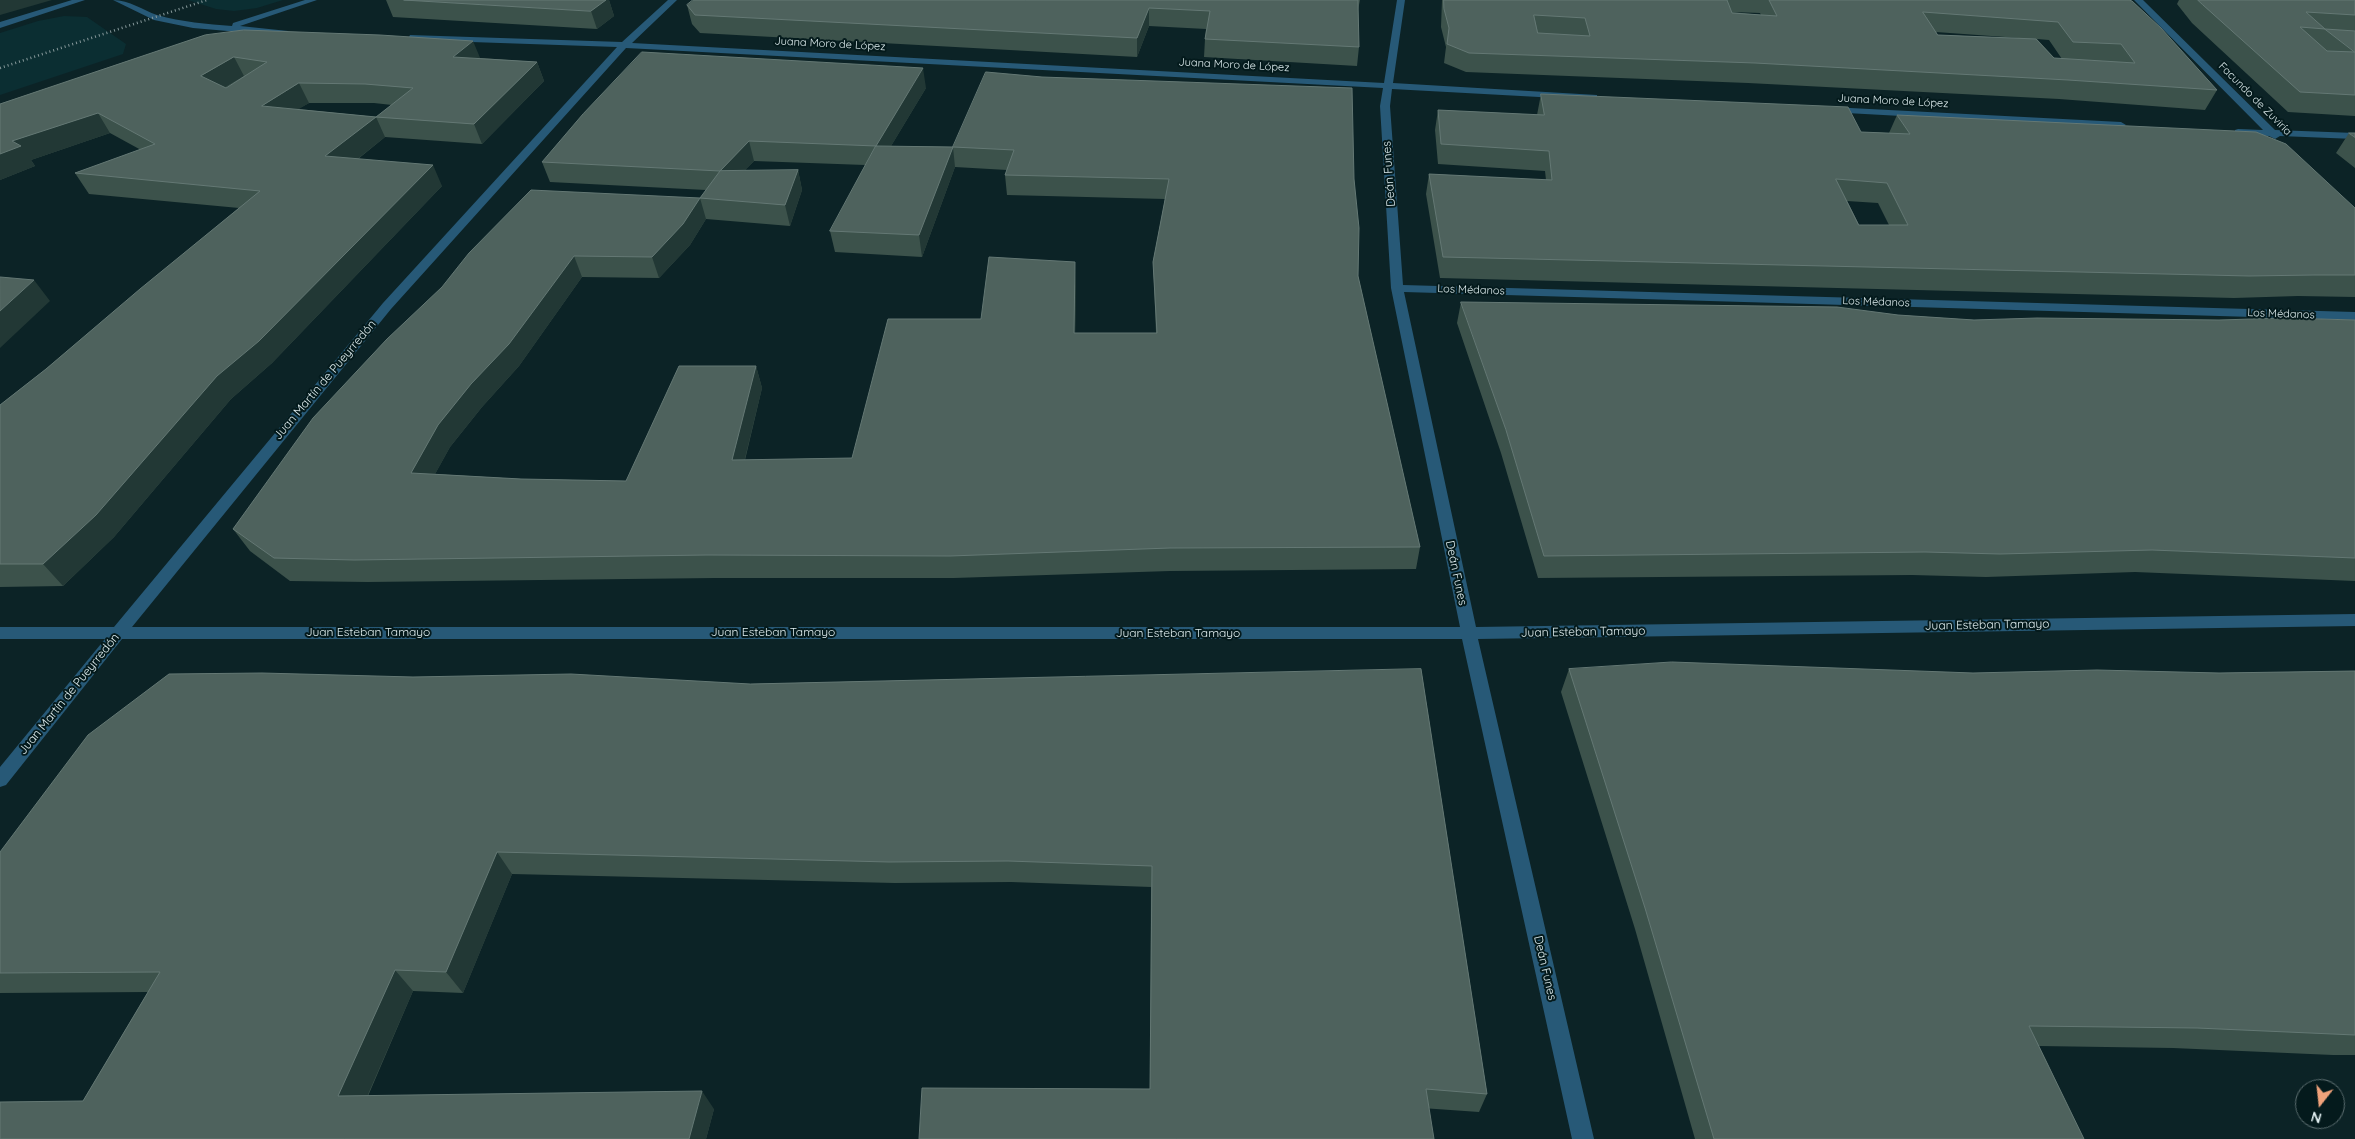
<!DOCTYPE html>
<html>
<head>
<meta charset="utf-8">
<style>
  body { margin:0 }
  #map { position:relative; width:2355px; height:1139px; overflow:hidden; background:#0c2326; font-family:Quicksand,sans-serif }
  canvas { display:block }
  .north { position:absolute; left:2295px; top:1079px; width:50px; height:50px; box-sizing:border-box; background:#041a1c; border:1px solid #5c6e70; border-radius:50%; rotate:196deg; font-size:14px; font-weight:700; line-height:20px; text-align:center; color:#dfedef }
  .north::after { content:''; display:block; margin:auto; width:18px; height:22px; background:#f0a27a; clip-path:polygon(50% 0,100% 100%,50% 72%,0 100%) }
</style>
</head>
<body>
<div id="map">
<canvas width="2355" height="1139"></canvas>
<div class="north">N</div>
</div>
<script>
const c = document.querySelector('canvas').getContext('2d');
c.lineJoin = 'round';
function fillPath(path, color) { c.fillStyle = color; c.fill(path, 'evenodd'); }
function trace(path, color, width, dash) { c.strokeStyle = color; c.lineWidth = width; c.lineCap = dash ? 'butt' : 'round'; c.setLineDash(dash || []); c.stroke(path); }
function drawText(font, color, halo, rows, align = 'center') {
  c.font = font + ' Quicksand,sans-serif'; c.lineWidth = 4; c.setLineDash([]); c.textBaseline = 'middle'; c.strokeStyle = halo; c.fillStyle = color; for (const [text, x, y, turn = 0] of rows) {
    c.save(); c.translate(x, y); c.rotate((+turn || 0) * Math.PI / 180); c.textAlign = isNaN(turn) ? turn : align; if (halo) c.strokeText(text, 0, 0); c.fillText(text, 0, 0); c.restore();
  }
}
const built = new Path2D(`
  M 188,0 L 283,0 L 257,8 L 234,11 L 216,9 Z
  M 64,16 L 87,17 L 126,44 L 123,54 L 0,95 L 0,33 L 38,21 Z`);
const minor = new Path2D(`
  M 72,0 L 85,0 L 0,28 L 0,22 Z
  M 113,0 C 130,0 142,10 157,15 C 182,22 207,24 232,26 L 233,23 L 305,0 L 317,0 L 240,26 L 288,31 L 289,33 L 285,36 L 193,28 L 154,20 Z
  M 668,0 L 677,0 L 632,43 L 1384,83 L 1397,0 L 1405,0 L 1393,83 L 1597,95 L 1597,99 L 1594,100 L 1392,89 L 1390,106 L 1403,285 L 2355,312 L 2355,320 L 1404,292 L 1476,627 L 2355,614 L 2355,626 L 1478,639 L 1594,1139 L 1572,1139 L 1462,639 L 122,639 L 6,785 L 0,787 L 0,767 L 105,639 L 0,639 L 0,627 L 114,627 L 383,303 L 617,47 L 413,40 L 409,37 L 410,35 L 622,42 ZM 626,48 L 1383,88 L 1380,106 L 1391,288 L 1460,627 L 132,627 L 391,309 Z
  M 2134,0 L 2143,0 L 2275,130 L 2355,133 L 2355,139 L 2280,136 L 2275,139 L 2269,136 L 2235,134 L 2235,130 L 2238,129 L 2263,130 Z
  M 1831,107 L 2121,122 L 2126,125 L 2121,128 L 1828,112 L 1826,110 Z`);
const rail = new Path2D(`
  M 0,68 L 207,0`);
const wall = new Path2D(`
  M 386,0 L 609,0 L 614,16 L 597,29 L 393,17 Z
  M 1360,0 L 1358,10 L 1359,47 L 1357,66 L 1204,57 L 1205,39 L 1206,29 L 1149,26 L 1137,57 L 700,33 L 692,24 L 687,5 Z
  M 1442,0 L 2129,0 L 2217,90 L 2205,110 L 2059,99 L 1748,83 L 1466,72 L 1444,63 L 1446,47 L 1441,27 ZM 1732,12 L 1760,13 L 1761,15 ZM 1936,32 L 2019,38 L 1938,35 ZM 2037,39 L 2049,40 L 2062,59 L 2054,58 Z
  M 2179,0 L 2355,0 L 2355,116 L 2288,112 L 2192,23 L 2177,4 Z
  M 205,35 L 480,58 L 537,62 L 544,81 L 482,144 L 385,137 L 358,159 L 442,186 L 272,363 L 231,399 L 114,537 L 63,586 L 0,587 L 0,405 L 46,369 L 239,208 L 89,194 L 75,173 L 141,150 L 110,133 L 31,160 L 35,166 L 0,180 L 0,104 ZM 245,76 L 226,88 L 225,88 ZM 309,103 L 374,103 L 392,105 L 376,117 L 298,109 Z
  M 986,72 L 1354,179 L 1358,276 L 1420,547 L 1416,569 L 1170,571 L 954,578 L 715,578 L 368,582 L 290,581 L 250,551 L 233,529 L 387,339 L 700,198 L 706,219 L 690,245 L 659,278 L 582,277 L 519,366 L 482,407 L 450,447 L 435,474 L 521,479 L 626,481 L 756,366 L 762,388 L 745,460 L 852,458 L 981,319 L 1076,284 L 1075,333 L 1156,333 L 1154,284 L 1153,262 L 1165,199 L 1007,195 L 1005,175 L 1007,170 L 955,167 L 922,257 L 835,252 L 830,231 L 865,165 L 754,161 L 745,170 L 798,170 L 802,190 L 790,226 L 706,219 L 700,198 L 706,190 L 550,182 L 542,162 L 926,88 L 891,146 L 953,147 Z
  M 1541,94 L 1861,132 L 1889,133 L 1897,115 L 2355,208 L 2355,297 L 2298,296 L 2234,298 L 1440,278 L 1426,194 L 1429,174 L 1546,180 L 1545,171 L 1438,164 L 1435,130 L 1438,110 L 1537,115 ZM 1847,201 L 1878,203 L 1889,225 L 1859,225 Z
  M 2349,133 L 2355,133 L 2355,168 L 2336,153 Z
  M 1461,302 L 1898,315 L 1974,320 L 2355,320 L 2355,581 L 2135,572 L 1986,577 L 1912,575 L 1538,578 L 1501,453 L 1457,323 Z
  M 1421,669 L 1487,1094 L 1479,1112 L 1150,1089 L 1151,887 L 1011,882 L 895,883 L 512,874 L 463,993 L 413,991 L 368,1096 L 714,1109 L 706,1139 L 0,1139 L 83,1101 L 148,992 L 0,993 L 0,852 L 750,684 Z
  M 1569,669 L 1973,673 L 2219,673 L 2355,671 L 2355,1055 L 2333,1055 L 2173,1048 L 2039,1046 L 2084,1139 L 1695,1139 L 1635,929 L 1561,692 Z`);
const shadedWall = new Path2D(`
  M 0,0 L 52,0 L 0,15 Z
  M 606,0 L 609,0 L 614,16 L 597,29 L 591,11 Z
  M 1149,8 L 1149,26 L 1137,57 L 1137,38 Z
  M 473,41 L 481,60 L 453,57 Z
  M 234,57 L 244,76 L 212,95 L 201,76 Z
  M 537,62 L 544,81 L 482,144 L 474,124 Z
  M 923,68 L 926,88 L 879,166 L 876,146 Z
  M 299,83 L 309,103 L 272,125 L 262,106 Z
  M 98,113 L 110,133 L 31,160 L 35,166 L 0,180 L 0,154 L 12,141 Z
  M 376,117 L 385,137 L 335,177 L 325,156 Z
  M 749,141 L 754,161 L 726,191 L 720,171 Z
  M 953,147 L 955,167 L 922,257 L 919,235 Z
  M 433,165 L 442,186 L 272,363 L 231,399 L 114,537 L 63,586 L 43,564 L 217,376 Z
  M 798,170 L 802,190 L 790,226 L 785,205 Z
  M 700,198 L 706,219 L 690,245 L 659,278 L 652,257 Z
  M 574,256 L 582,277 L 519,366 L 482,407 L 450,447 L 423,496 L 411,473 L 438,425 Z
  M 1075,262 L 1076,284 L 1075,355 L 1074,333 Z
  M 34,280 L 50,301 L 0,348 L 0,311 Z
  M 756,366 L 762,388 L 739,483 L 732,460 Z
  M 497,852 L 512,874 L 463,993 L 446,972 Z
  M 395,970 L 413,991 L 359,1115 L 338,1096 Z
  M 702,1091 L 714,1109 L 706,1139 L 689,1139 Z`);
const building = new Path2D(`
  M 404,0 L 606,0 L 591,11 Z
  M 693,0 L 1358,0 L 1358,4 L 1359,47 L 1205,39 L 1210,11 L 1149,8 L 1137,38 L 695,15 L 687,5 Z
  M 1444,0 L 1727,0 L 1732,13 L 1777,16 L 1769,0 L 2129,0 L 2132,1 L 2161,28 L 2217,90 L 2068,80 L 1755,63 L 1469,53 L 1447,44 L 1449,28 L 1444,9 ZM 1923,12 L 2058,22 L 2073,42 L 2121,44 L 2135,63 L 2054,58 L 2036,39 L 1938,35 ZM 1534,15 L 1585,18 L 1590,36 L 1538,33 Z
  M 2198,0 L 2355,0 L 2355,15 L 2306,12 L 2325,29 L 2300,27 L 2327,51 L 2355,52 L 2355,95 L 2300,92 L 2203,5 Z
  M 2325,29 L 2355,31 L 2355,52 Z
  M 244,30 L 380,35 L 473,41 L 453,57 L 537,62 L 474,124 L 376,117 L 325,156 L 433,165 L 259,341 L 217,376 L 96,515 L 43,564 L 0,564 L 0,405 L 46,369 L 140,289 L 260,191 L 75,173 L 155,144 L 98,113 L 12,141 L 21,146 L 0,154 L 0,104 L 205,35 ZM 234,57 L 267,62 L 226,88 L 201,76 ZM 299,83 L 365,84 L 413,88 L 376,117 L 262,106 Z
  M 642,52 L 923,68 L 876,146 L 749,141 L 720,171 L 542,162 L 583,114 Z
  M 986,72 L 1042,77 L 1352,88 L 1354,179 L 1359,228 L 1358,276 L 1420,547 L 1170,548 L 950,556 L 707,555 L 354,560 L 274,558 L 233,529 L 313,418 L 387,339 L 442,287 L 469,253 L 531,190 L 700,198 L 683,224 L 652,257 L 574,256 L 509,344 L 471,384 L 438,425 L 411,473 L 521,479 L 626,481 L 679,366 L 756,366 L 732,460 L 852,458 L 888,319 L 981,319 L 989,257 L 1075,262 L 1074,333 L 1157,333 L 1153,262 L 1169,179 L 1005,175 L 1014,150 L 953,147 Z
  M 1541,94 L 1848,107 L 1861,132 L 1910,134 L 1897,115 L 2256,132 L 2286,144 L 2355,208 L 2355,275 L 2314,275 L 2249,276 L 1443,257 L 1429,174 L 1552,180 L 1549,151 L 1441,144 L 1438,110 L 1544,115 ZM 1836,179 L 1887,183 L 1908,225 L 1859,225 Z
  M 2349,133 L 2355,133 L 2355,137 Z
  M 876,146 L 953,147 L 919,235 L 830,231 Z
  M 798,170 L 785,205 L 700,198 L 720,171 Z
  M 0,277 L 34,280 L 0,311 Z
  M 1461,302 L 1837,307 L 1898,315 L 1974,320 L 2037,318 L 2219,320 L 2285,318 L 2355,320 L 2355,558 L 2152,550 L 2000,554 L 1925,552 L 1544,556 L 1506,430 Z
  M 1672,662 L 1973,673 L 2097,670 L 2219,673 L 2355,671 L 2355,1035 L 2197,1028 L 2029,1026 L 2084,1139 L 1714,1139 L 1645,908 L 1569,669 Z
  M 1421,669 L 1487,1094 L 1426,1089 L 1434,1139 L 919,1139 L 922,1088 L 1150,1089 L 1152,866 L 1008,861 L 889,862 L 497,852 L 446,972 L 395,970 L 338,1096 L 702,1091 L 689,1139 L 0,1139 L 0,1102 L 83,1101 L 160,972 L 0,973 L 0,852 L 88,735 L 169,674 L 262,673 L 413,677 L 571,674 L 750,684 Z`);
const farStreetnames = [
  ["Juana Moro de López",830,44,3],
  ["Juana Moro de López",1234,65,3],
  ["Facundo de Zuviría",2255,99,45],
  ["Juana Moro de López",1893,101,3],
  ["Los Médanos",1471,290,2],
  ["Los Médanos",1876,302,2],
  ["Los Médanos",2281,314,2]
];
const streetNames = [
  ["Deán Funes",1389,174,-94],
  ["Juan Martín de Pueyrredón",325,380,-50],
  ["Deán Funes",1456,573,78],
  ["Juan Esteban Tamayo",1987,625,-1],
  ["Juan Esteban Tamayo",368,632],
  ["Juan Esteban Tamayo",773,632],
  ["Juan Esteban Tamayo",1583,632,-1],
  ["Juan Esteban Tamayo",1178,633],
  ["Juan Martín de Pueyrredón",69,694,-51],
  ["Deán Funes",1545,968,77]
];
fillPath(built, '#0b2e32');
fillPath(minor, '#275977');
trace(rail, '#87999b', 2.5, [1, 3]);
fillPath(wall, '#3c524b');
fillPath(shadedWall, '#223835');
fillPath(building, '#4e625d');
trace(building, '#647874', 1);
drawText('11px', '#dfedef', '#041a1c', farStreetnames);
drawText('12px', '#dfedef', '#041a1c', streetNames);
</script>
</body>
</html>
